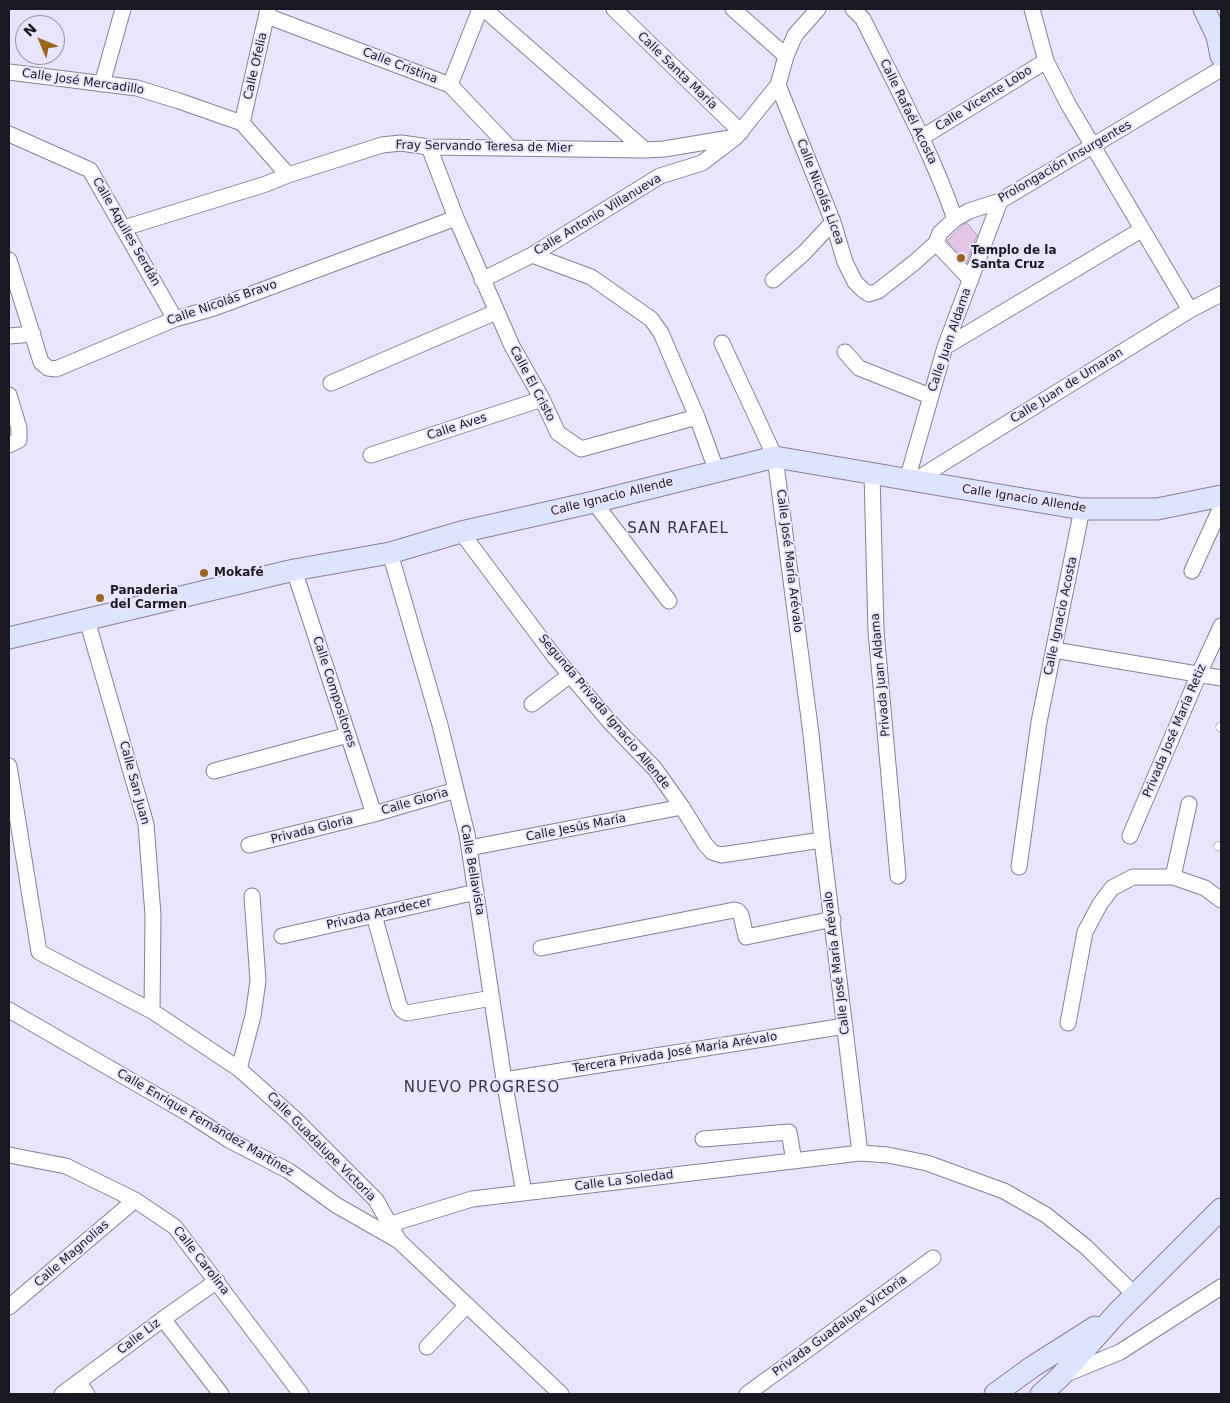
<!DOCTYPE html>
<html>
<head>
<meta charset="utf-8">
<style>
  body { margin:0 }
  #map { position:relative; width:1230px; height:1403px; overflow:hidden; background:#eae5fd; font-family:"DejaVu Sans",sans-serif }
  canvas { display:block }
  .frame { position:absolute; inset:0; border:10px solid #1a1820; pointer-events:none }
  .north { position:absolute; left:15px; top:15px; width:50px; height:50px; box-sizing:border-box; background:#eae5fd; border:1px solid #9793a5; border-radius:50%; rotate:315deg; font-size:14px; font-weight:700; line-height:20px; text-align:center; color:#1a1820 }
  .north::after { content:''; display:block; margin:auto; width:18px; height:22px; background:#9b651e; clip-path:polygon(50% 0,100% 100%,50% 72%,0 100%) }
</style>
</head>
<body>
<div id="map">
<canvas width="1230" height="1403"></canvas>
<div class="frame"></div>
<div class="north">N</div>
</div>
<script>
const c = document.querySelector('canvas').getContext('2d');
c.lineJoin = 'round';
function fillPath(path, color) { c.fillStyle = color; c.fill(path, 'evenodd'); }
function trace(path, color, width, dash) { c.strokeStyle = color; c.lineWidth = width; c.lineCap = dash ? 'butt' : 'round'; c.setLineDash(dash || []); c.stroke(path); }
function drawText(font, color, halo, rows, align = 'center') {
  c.font = font + ' "DejaVu Sans",sans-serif'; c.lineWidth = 4; c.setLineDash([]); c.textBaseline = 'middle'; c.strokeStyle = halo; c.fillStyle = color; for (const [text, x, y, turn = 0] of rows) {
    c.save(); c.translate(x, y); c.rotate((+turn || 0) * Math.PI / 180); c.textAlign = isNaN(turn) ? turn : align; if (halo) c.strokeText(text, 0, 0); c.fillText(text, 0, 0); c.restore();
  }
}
const building = new Path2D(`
  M 967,223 L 977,235 L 967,262 L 947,241 L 961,227 Z`);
const lane = new Path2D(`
  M 1220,727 L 1221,728
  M 1218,846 L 1221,847`);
const street = new Path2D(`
  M 484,9 L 645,150
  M 614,9 L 741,132
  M 733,9 L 786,56
  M 853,9 L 863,19 C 895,84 931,150 955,219
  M 1032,9 L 1046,61 L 1068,104 L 1190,310
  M 267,16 L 450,85 L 510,148
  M 9,72 L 137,88 L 179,101 L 242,123 L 288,175
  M 102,84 L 123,9
  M 450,85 L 480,9
  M 778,85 L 833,222 L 845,262 L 855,282 L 863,290 L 869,294 L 878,291 L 915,262 L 936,243 L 940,233 L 955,219 L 969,211 L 1000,201 L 1221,69
  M 242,123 L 268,9
  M 9,134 L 90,170 L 175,319
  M 921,138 L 1046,61
  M 429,147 L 456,218 L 512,346 L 542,399 L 558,433 L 581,449 L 697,417
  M 124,228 L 266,184 L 288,175 L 382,145 L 401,143 L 429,147 L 645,150 L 664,149 L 736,137
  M 936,243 L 971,280
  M 532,255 L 591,277 L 651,319 L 661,333 L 697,417 L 717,472
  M 9,260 L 41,362 L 48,368 L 56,369 L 175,319 L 214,308 L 456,218
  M 482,280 L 532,255 L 660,176 L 702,163 L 736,137 L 778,85 L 786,56 L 795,35 L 818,9
  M 773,280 L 804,253 L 833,222
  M 9,336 L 33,334
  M 722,343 L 775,457 L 811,734 L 822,840 L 860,1153
  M 945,347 L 1141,230
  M 845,352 L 859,368 L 930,396
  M 331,383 L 496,312
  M 9,395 L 19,428 L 19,440 L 9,445
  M 371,455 L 542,399
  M 872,474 L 876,631 L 898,876
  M 907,480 L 945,347 L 1000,201
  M 914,481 L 1190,310 L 1221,294
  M 594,502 L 669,601
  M 461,532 L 554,656 L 609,721 L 655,769 L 682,807 L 705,844 L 712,852 L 721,855 L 822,840
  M 390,553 L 440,725 L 467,834 L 504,1080 L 524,1193
  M 294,570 L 374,814
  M 1192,571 L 1221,507
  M 87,620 L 146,824 L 153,915 L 152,1011
  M 1054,650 L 1221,678
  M 532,704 L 570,675
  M 9,766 L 39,952 L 152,1011 L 239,1069 L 294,1118 L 376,1200 L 399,1241 L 561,1394
  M 214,771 L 348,735
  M 1130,836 L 1199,674 L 1221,626
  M 249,845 L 374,814 L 456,790
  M 469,848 L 682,807
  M 1019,867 L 1039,722 L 1082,509
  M 1173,877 L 1189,804
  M 374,915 L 399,1005 L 402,1010 L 407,1013 L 492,998
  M 282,936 L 476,892
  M 541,948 L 734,910 L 738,911 L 741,915 L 746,937 L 833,919
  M 9,1010 L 189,1114 L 229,1140 L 289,1171 L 336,1205 L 399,1241
  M 1068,1023 L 1085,932 L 1100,904 L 1112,888 L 1133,877 L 1173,877 L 1205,888 L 1221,900
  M 239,1069 L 253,1016 L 258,981 L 252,896
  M 504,1080 L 845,1026
  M 703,1139 L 789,1132 L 794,1161
  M 9,1155 L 66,1166 L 135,1200 L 175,1227 L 301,1394
  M 391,1224 L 472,1199 L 860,1153 L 888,1155 L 927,1163 L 1004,1191 L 1046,1215 L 1086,1247 L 1135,1295
  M 9,1307 L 135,1200
  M 163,1319 L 221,1394
  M 427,1347 L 467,1305
  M 1064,1375 L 1120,1352 L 1221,1287
  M 78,1382 L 87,1394
  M 62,1394 L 163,1319 L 217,1281
  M 747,1394 L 933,1258`);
const secondary = new Path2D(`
  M 1204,9 L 1217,36 L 1221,56
  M 9,638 L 294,570 L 390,553 L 461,532 L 594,502 L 775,457 L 1082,509 L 1157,509 L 1221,496
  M 995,1394 L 1032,1367 L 1095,1327
  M 1041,1394 L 1059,1378 L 1118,1312 L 1221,1209`);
const markers = [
  [961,258,5,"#9b651e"],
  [204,573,5,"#9b651e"],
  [100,598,5,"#9b651e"]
];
const streetNames = [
  ["Calle Ofelia",256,66,-77],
  ["Calle Cristina",400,66,21],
  ["Calle Santa María",677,71,44],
  ["Calle José Mercadillo",83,82,8],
  ["Calle Vicente Lobo",984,99,-32],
  ["Calle Rafaél Acosta",908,112,64],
  ["Fray Servando Teresa de Mier",484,147,1],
  ["Prolongación Insurgentes",1065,162,-30],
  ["Calle Nicolás Licea",820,192,69],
  ["Calle Antonio Villanueva",598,215,-31],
  ["Calle Aquiles Serdán",126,232,60],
  ["Calle Nicolás Bravo",222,303,-19],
  ["Calle Juan Aldama",950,340,-71],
  ["Calle El Cristo",532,384,62],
  ["Calle Juan de Umaran",1067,386,-32],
  ["Calle Aves",457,427,-18],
  ["Calle Ignacio Allende",612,497,-14],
  ["Calle Ignacio Allende",1024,499,9],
  ["Calle José María Arévalo",789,561,83],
  ["Calle Ignacio Acosta",1061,616,-78],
  ["Privada Juan Aldama",881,675,-95],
  ["Calle Compositores",334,692,72],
  ["Segunda Privada Ignacio Allende",604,712,50],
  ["Privada José María Retiz",1175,731,-67],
  ["Calle San Juan",134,783,75],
  ["Calle Gloria",415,802,-16],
  ["Calle Jesús María",576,828,-11],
  ["Privada Gloria",312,830,-14],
  ["Calle Bellavista",472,870,80],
  ["Privada Atardecer",379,914,-13],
  ["Calle José María Arévalo",837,963,-97],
  ["Tercera Privada José María Arévalo",675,1053,-9],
  ["Calle Enrique Fernández Martínez",205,1123,30],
  ["Calle Guadalupe Victoria",321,1147,45],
  ["Calle La Soledad",624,1181,-7],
  ["Calle Magnolias",72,1254,-41],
  ["Calle Carolina",201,1261,52],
  ["Privada Guadalupe Victoria",840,1326,-36],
  ["Calle Liz",139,1337,-37]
];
const poiNames = [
  ["Templo de la",971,251],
  ["Santa Cruz",971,265],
  ["Mokafé",214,573],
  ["Panaderia",110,591],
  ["del Carmen",110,605]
];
const quarterNames = [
  ["SAN RAFAEL",678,529],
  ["NUEVO PROGRESO",482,1088]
];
fillPath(building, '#e4c5e8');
trace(building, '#b4a3b6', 1);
trace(lane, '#847f95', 9);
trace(street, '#847f95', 17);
trace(secondary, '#847f95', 23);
trace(lane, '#fff', 8);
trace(street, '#fff', 15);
trace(secondary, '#dde5fe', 21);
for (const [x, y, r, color] of markers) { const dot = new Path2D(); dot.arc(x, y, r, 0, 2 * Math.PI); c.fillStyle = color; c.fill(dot); trace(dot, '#eae5fd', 2); }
drawText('12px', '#1a1820', '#eae5fd', streetNames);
drawText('bold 12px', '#1a1820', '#eae5fd', poiNames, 'left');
c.letterSpacing = '1px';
drawText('15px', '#383346', '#eae5fd', quarterNames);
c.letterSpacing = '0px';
</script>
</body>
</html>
